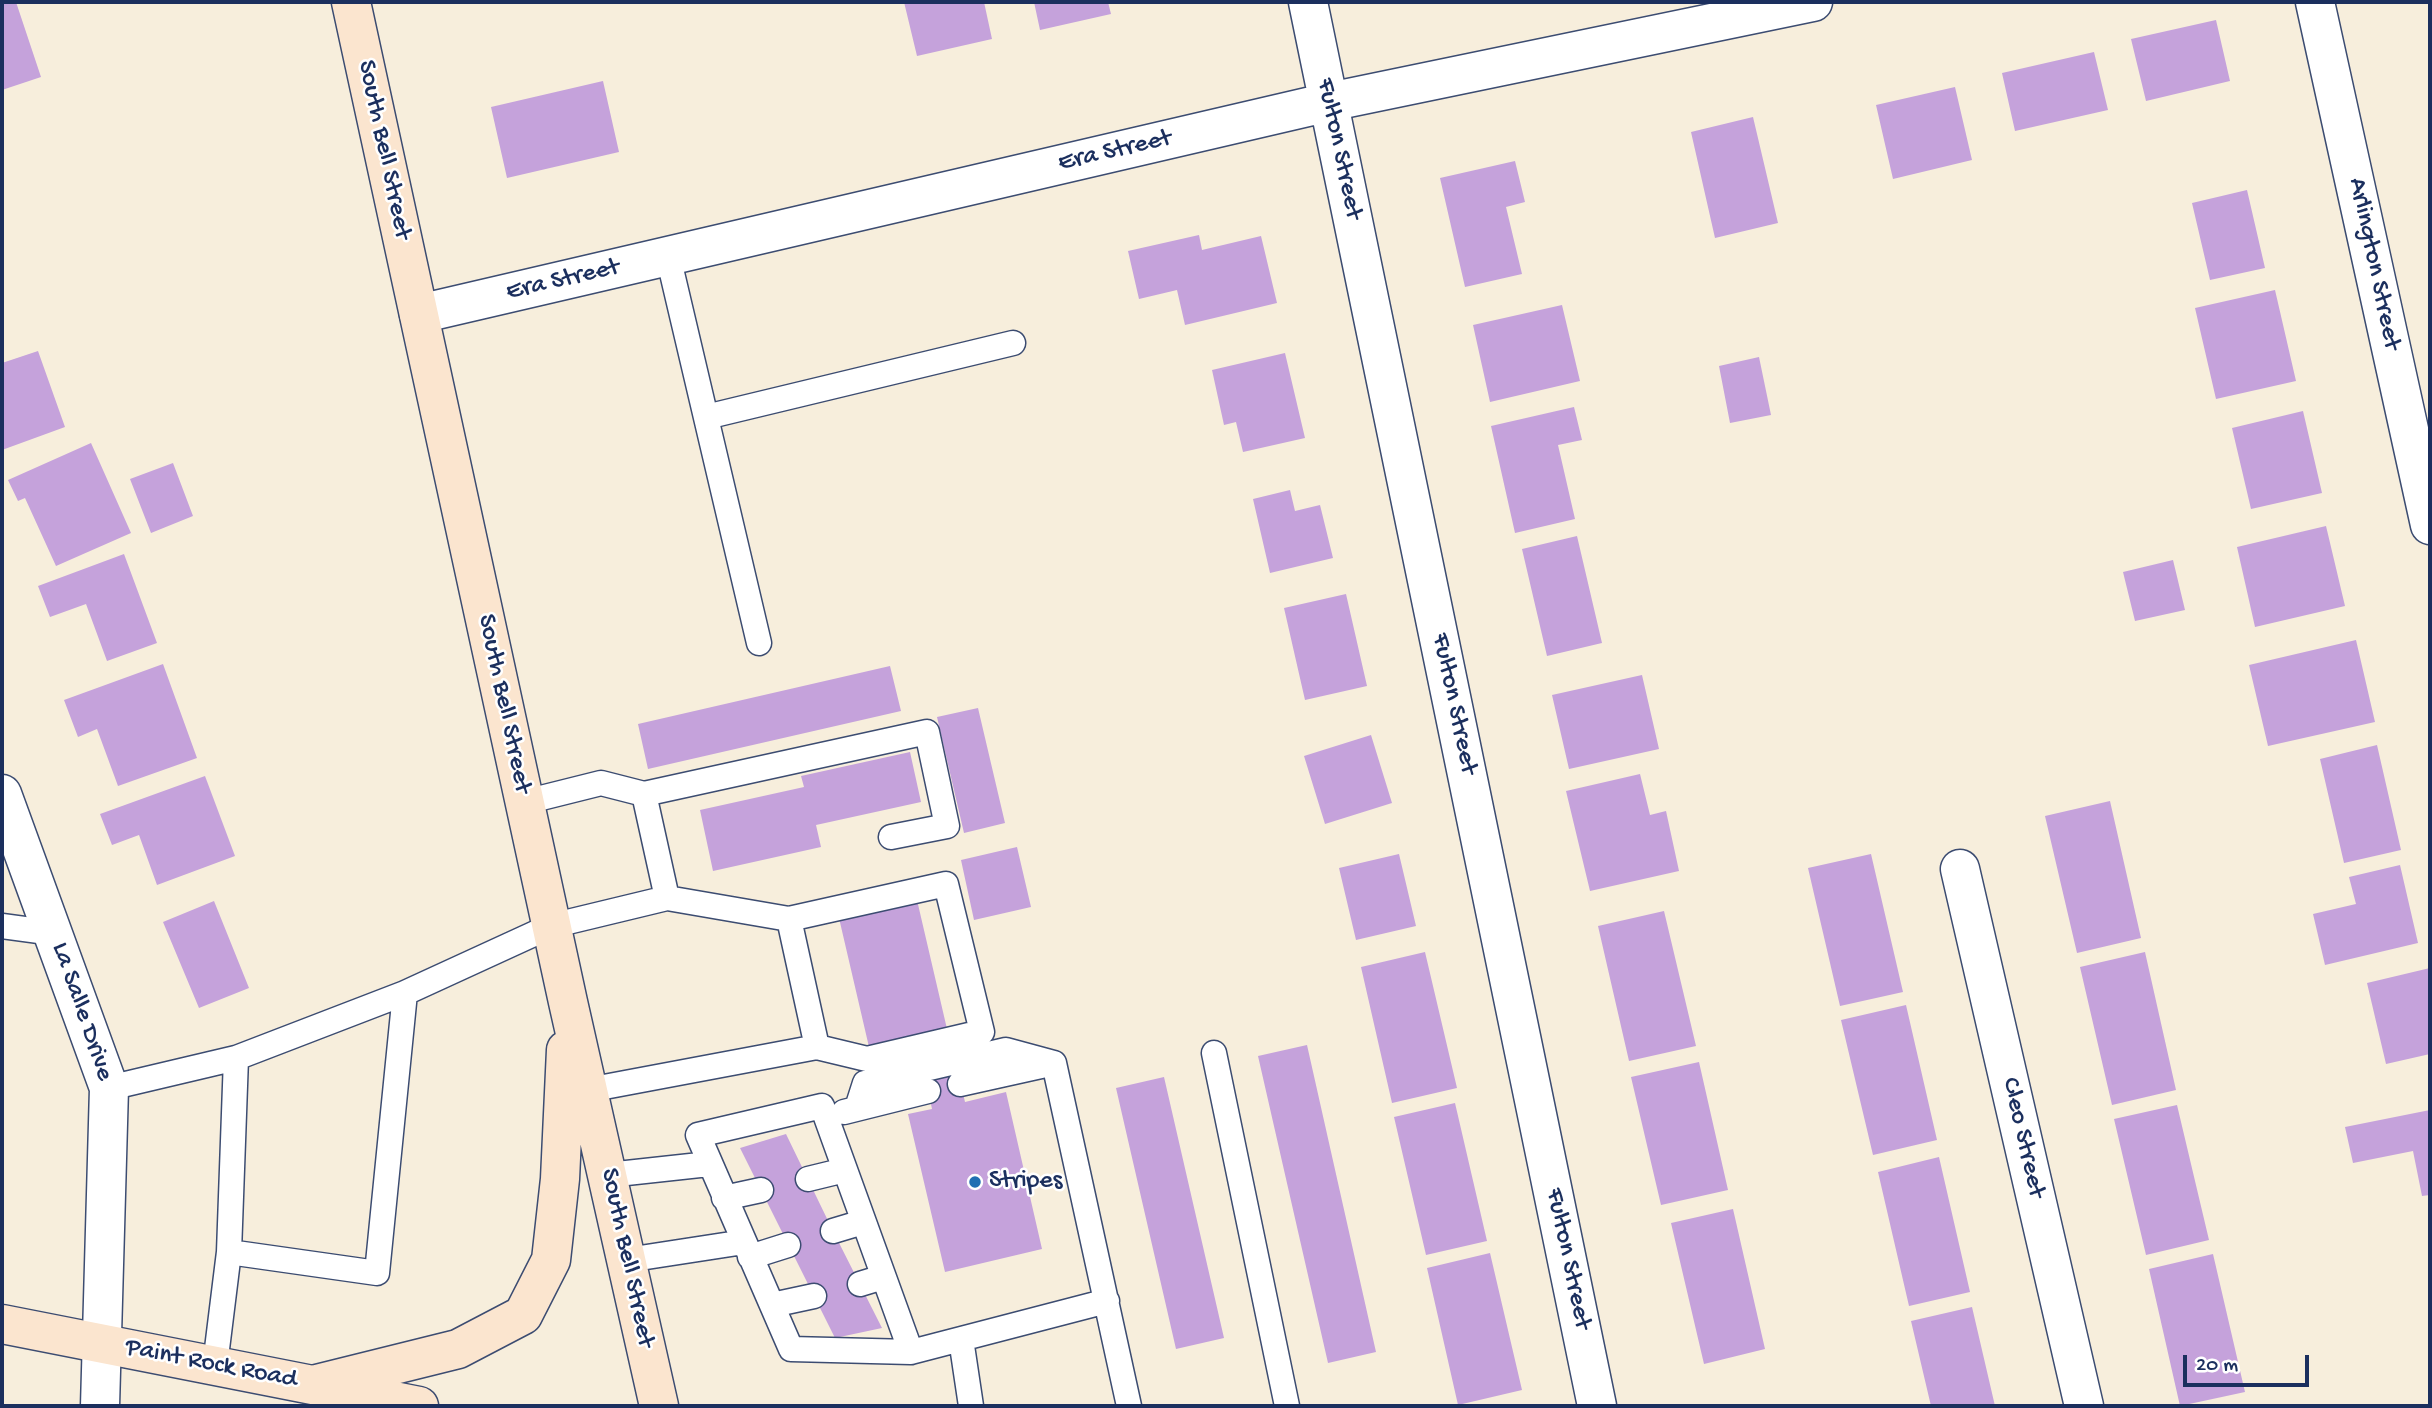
<!DOCTYPE html>
<html>
<head>
<meta charset="utf-8">
<style>
  body { margin:0 }
  #map { position:relative; width:2432px; height:1408px; overflow:hidden; background:#f7eedc; font-family:"Gochi Hand",sans-serif }
  canvas { display:block }
  .frame { position:absolute; inset:0; border:4px solid #1b2f5e; pointer-events:none }
  .scale { position:absolute; left:2183px; top:1355px; width:126px; height:32px; box-sizing:border-box; border:4px solid #1b2f5e; border-top:0; padding-left:9px; font-size:21px; line-height:24px; white-space:nowrap; color:#1b2f5e; -webkit-text-stroke:5px #fff; paint-order:stroke }
</style>
</head>
<body>
<div id="map">
<canvas width="2432" height="1408"></canvas>
<div class="frame"></div>
<div class="scale">20 m</div>
</div>
<script>
const c = document.querySelector('canvas').getContext('2d');
c.lineJoin = 'round';
function fillPath(path, color) { c.fillStyle = color; c.fill(path, 'evenodd'); }
function trace(path, color, width, dash) { c.strokeStyle = color; c.lineWidth = width; c.lineCap = dash ? 'butt' : 'round'; c.setLineDash(dash || []); c.stroke(path); }
function drawText(font, color, halo, rows, align = 'center') {
  c.font = font + ' "Gochi Hand",sans-serif'; c.lineWidth = 5; c.setLineDash([]); c.textBaseline = 'middle'; c.strokeStyle = halo; c.fillStyle = color; for (const [text, x, y, turn = 0] of rows) {
    c.save(); c.translate(x, y); c.rotate((+turn || 0) * Math.PI / 180); c.textAlign = isNaN(turn) ? turn : align; if (halo) c.strokeText(text, 0, 0); c.fillText(text, 0, 0); c.restore();
  }
}
const building = new Path2D(`
  M 2,2 L 16,2 L 41,77 L 2,90 Z
  M 904,2 L 984,2 L 992,39 L 917,56 Z
  M 1034,2 L 1108,2 L 1111,14 L 1040,30 Z
  M 2216,20 L 2230,81 L 2146,101 L 2131,39 Z
  M 2094,52 L 2108,110 L 2015,131 L 2002,73 Z
  M 603,81 L 619,152 L 507,178 L 491,107 Z
  M 1955,87 L 1972,160 L 1893,179 L 1876,105 Z
  M 1753,117 L 1778,223 L 1715,238 L 1691,132 Z
  M 1515,161 L 1525,202 L 1506,207 L 1522,274 L 1465,287 L 1440,178 Z
  M 2247,190 L 2265,268 L 2210,280 L 2192,203 Z
  M 1199,235 L 1202,250 L 1261,236 L 1277,303 L 1185,325 L 1177,290 L 1139,299 L 1128,251 Z
  M 2275,290 L 2296,381 L 2216,399 L 2195,308 Z
  M 1562,305 L 1580,381 L 1490,402 L 1473,325 Z
  M 38,351 L 65,427 L 2,450 L 2,363 Z
  M 1285,353 L 1305,438 L 1243,452 L 1236,422 L 1224,425 L 1212,370 Z
  M 1759,357 L 1771,415 L 1730,423 L 1719,366 Z
  M 1574,407 L 1582,440 L 1558,445 L 1575,519 L 1515,533 L 1491,426 Z
  M 2303,411 L 2322,493 L 2251,509 L 2232,428 Z
  M 91,443 L 131,533 L 56,566 L 25,498 L 18,501 L 8,480 Z
  M 173,463 L 193,516 L 151,533 L 130,479 Z
  M 1290,490 L 1295,511 L 1320,505 L 1333,558 L 1270,573 L 1253,499 Z
  M 2326,526 L 2345,606 L 2255,627 L 2237,547 Z
  M 1577,536 L 1602,643 L 1547,656 L 1522,549 Z
  M 124,554 L 157,643 L 107,661 L 86,604 L 50,617 L 38,586 Z
  M 2173,560 L 2185,610 L 2135,621 L 2123,572 Z
  M 1346,594 L 1367,686 L 1305,700 L 1284,608 Z
  M 2356,640 L 2375,722 L 2268,746 L 2249,665 Z
  M 163,664 L 197,758 L 118,786 L 97,729 L 78,737 L 64,700 Z
  M 890,666 L 901,711 L 648,769 L 638,724 Z
  M 1642,675 L 1659,749 L 1569,769 L 1552,695 Z
  M 978,708 L 1005,823 L 964,833 L 937,717 Z
  M 1371,735 L 1392,803 L 1325,824 L 1304,756 Z
  M 2377,745 L 2401,850 L 2344,863 L 2320,759 Z
  M 910,752 L 921,802 L 816,825 L 821,847 L 713,871 L 700,810 L 804,787 L 801,776 Z
  M 1640,774 L 1650,815 L 1666,811 L 1679,871 L 1590,891 L 1566,791 Z
  M 205,776 L 235,856 L 157,885 L 139,835 L 112,845 L 100,814 Z
  M 2110,801 L 2141,938 L 2077,953 L 2045,816 Z
  M 1017,847 L 1031,907 L 974,920 L 961,860 Z
  M 1399,854 L 1416,926 L 1356,940 L 1339,868 Z
  M 1871,854 L 1903,992 L 1840,1006 L 1808,868 Z
  M 2400,865 L 2418,943 L 2325,965 L 2313,914 L 2356,904 L 2349,877 Z
  M 917,900 L 947,1029 L 869,1047 L 839,918 Z
  M 214,901 L 249,988 L 199,1008 L 163,922 Z
  M 1664,911 L 1696,1046 L 1629,1061 L 1598,926 Z
  M 1425,952 L 1457,1088 L 1392,1103 L 1361,967 Z
  M 2145,952 L 2176,1090 L 2112,1105 L 2080,967 Z
  M 2430,968 L 2430,1054 L 2386,1064 L 2367,983 Z
  M 1906,1005 L 1937,1140 L 1873,1155 L 1841,1020 Z
  M 1307,1045 L 1376,1352 L 1328,1363 L 1258,1056 Z
  M 1699,1062 L 1728,1190 L 1661,1205 L 1631,1077 Z
  M 958,1072 L 965,1102 L 1006,1092 L 1042,1249 L 945,1272 L 908,1114 L 932,1109 L 926,1080 Z
  M 1164,1077 L 1224,1338 L 1176,1349 L 1116,1088 Z
  M 1455,1103 L 1487,1241 L 1426,1255 L 1394,1117 Z
  M 2177,1105 L 2209,1240 L 2146,1255 L 2114,1119 Z
  M 2430,1110 L 2430,1195 L 2422,1196 L 2413,1151 L 2353,1163 L 2345,1127 Z
  M 786,1134 L 833,1231 L 882,1328 L 835,1338 L 740,1148 Z
  M 1939,1157 L 1970,1292 L 1909,1306 L 1878,1172 Z
  M 1733,1209 L 1765,1349 L 1704,1364 L 1671,1223 Z
  M 1490,1253 L 1522,1390 L 1458,1405 L 1427,1268 Z
  M 2213,1254 L 2245,1392 L 2180,1406 L 2149,1269 Z
  M 1972,1307 L 1995,1406 L 1931,1406 L 1911,1321 Z`);
const lane = new Path2D(`
  M 668,256 L 759,643
  M 706,417 L 1013,343
  M 525,802 L 601,783 L 644,794 L 927,732 L 947,826 L 891,837
  M 789,919 L 946,884 L 982,1032 L 867,1059 L 817,1047
  M 2,926 L 54,933
  M 1214,1053 L 1287,1406
  M 236,1058 L 405,993
  M 1054,1063 L 1129,1406
  M 960,1084 L 1050,1064
  M 109,1088 L 236,1058 L 229,1252 L 377,1273 L 405,993 L 551,926 L 667,898 L 644,794
  M 588,1090 L 817,1047 L 789,919 L 667,898
  M 857,1108 L 865,1083 L 1006,1050 L 1054,1063
  M 844,1112 L 928,1091
  M 608,1175 L 709,1164
  M 808,1179 L 845,1170
  M 724,1198 L 761,1190
  M 833,1231 L 863,1222
  M 750,1257 L 788,1245
  M 627,1260 L 744,1242
  M 860,1284 L 883,1277
  M 772,1305 L 814,1296
  M 961,1339 L 1107,1301
  M 911,1352 L 822,1106 L 698,1135 L 791,1349 L 911,1352 L 961,1339 L 971,1406
  M 215,1365 L 229,1252`);
const street = new Path2D(`
  M 1308,2 L 1597,1406
  M 2315,2 L 2430,525
  M 419,314 L 1329,102 L 1813,2
  M 2,794 L 109,1088 L 100,1406
  M 1960,869 L 2084,1406`);
const secondary = new Path2D(`
  M 351,2 L 568,1002 L 659,1406
  M 2,1324 L 419,1406
  M 313,1385 L 458,1349 L 523,1315 L 551,1260 L 560,1179 L 566,1050`);
const markers = [
  [975,1182,7,"#1f6fb2"]
];
const streetNames = [
  ["Fulton Street",1338,149,78],
  ["South Bell Street",383,150,78],
  ["Era Street",1115,152,-13],
  ["Arlington Street",2373,264,78],
  ["Era Street",563,281,-13],
  ["South Bell Street",503,704,78],
  ["Fulton Street",1453,704,78],
  ["La Salle Drive",81,1012,71],
  ["Cleo Street",2022,1138,77],
  ["South Bell Street",626,1258,78],
  ["Fulton Street",1567,1259,78],
  ["Paint Rock Road",211,1365,11]
];
const poiNames = [
  ["Stripes",989,1182]
];
fillPath(building, '#c5a2db');
trace(lane, '#3c4c71', 27);
trace(street, '#3c4c71', 41);
trace(secondary, '#3c4c71', 41);
trace(lane, '#fff', 24);
trace(street, '#fff', 38);
trace(secondary, '#fbe5cf', 38);
for (const [x, y, r, color] of markers) { const dot = new Path2D(); dot.arc(x, y, r, 0, 2 * Math.PI); c.fillStyle = color; c.fill(dot); trace(dot, '#fff', 2.5); }
drawText('26px', '#1b2f5e', '#fff', streetNames);
drawText('26px', '#1b2f5e', '#fff', poiNames, 'left');
</script>
</body>
</html>
